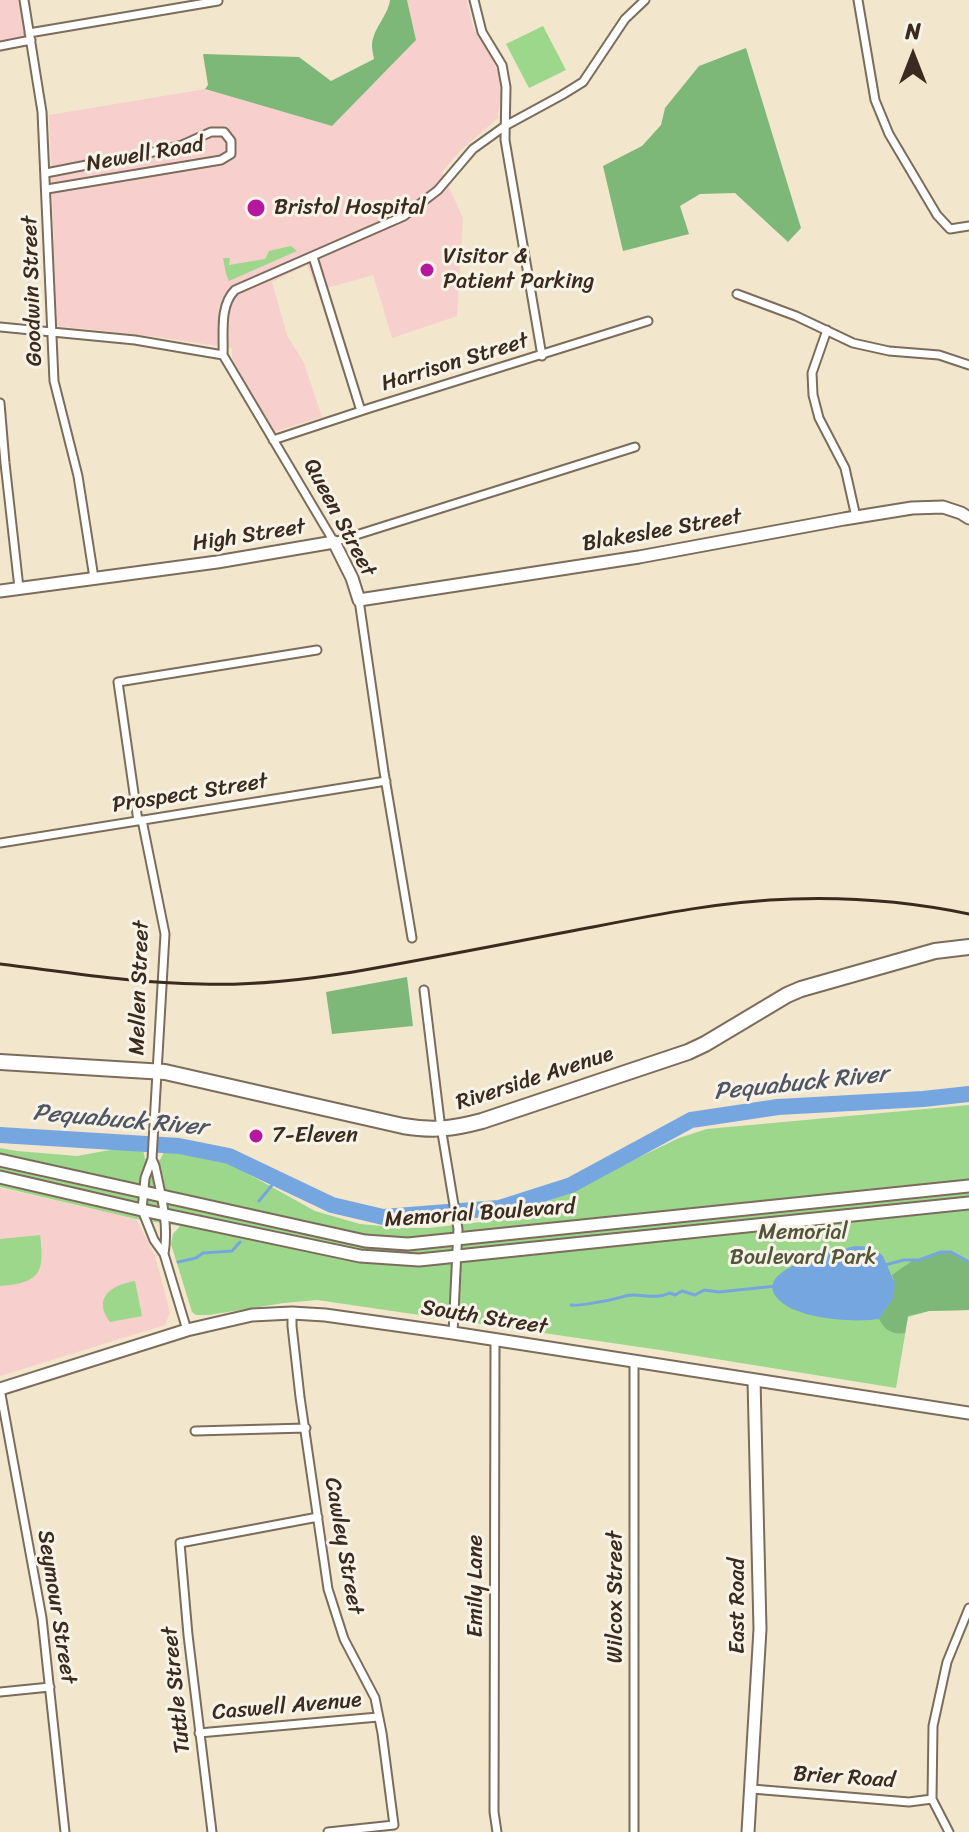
<!DOCTYPE html>
<html>
<head>
<meta charset="utf-8">
<style>
  body { margin:0 }
  #map { position:relative; width:969px; height:1832px; overflow:hidden; background:#f2e6cd; font-family:Sriracha,sans-serif }
  canvas { display:block }
  .north { position:absolute; left:873px; top:16px; width:80px; height:80px; -webkit-text-stroke:6px #f7f3e8; paint-order:stroke; rotate:0deg; font-size:22px; font-weight:700; line-height:32px; text-align:center; color:#3b2a1e }
  .north::after { content:''; display:block; margin:auto; width:28px; height:36px; background:#3b2a1e; clip-path:polygon(50% 0,100% 100%,50% 72%,0 100%) }
</style>
</head>
<body>
<div id="map">
<canvas width="969" height="1832"></canvas>
<div class="north">N</div>
</div>
<script>
const c = document.querySelector('canvas').getContext('2d');
c.lineJoin = 'round';
function fillPath(path, color) { c.fillStyle = color; c.fill(path, 'evenodd'); }
function trace(path, color, width, dash) { c.strokeStyle = color; c.lineWidth = width; c.lineCap = dash ? 'butt' : 'round'; c.setLineDash(dash || []); c.stroke(path); }
function drawText(font, color, halo, rows, align = 'center') {
  c.font = font + ' Sriracha,sans-serif'; c.lineWidth = 6; c.setLineDash([]); c.textBaseline = 'middle'; c.strokeStyle = halo; c.fillStyle = color; for (const [text, x, y, turn = 0] of rows) {
    c.save(); c.translate(x, y); c.rotate((+turn || 0) * Math.PI / 180); c.textAlign = isNaN(turn) ? turn : align; if (halo) c.strokeText(text, 0, 0); c.fillText(text, 0, 0); c.restore();
  }
}
const built = new Path2D(`
  M 0,0 L 24,0 L 31,40 L 0,46 Z
  M 407,0 L 467,0 L 473,27 L 492,58 L 498,73 L 501,92 L 498,118 L 460,151 L 442,172 L 463,218 L 457,316 L 392,338 L 373,275 L 317,291 L 307,265 L 272,282 L 287,335 L 304,363 L 322,417 L 274,432 L 236,366 L 232,358 L 232,348 L 149,336 L 57,326 L 49,115 L 205,89 L 332,126 L 416,40 Z
  M 0,1188 L 136,1219 L 155,1256 L 170,1312 L 165,1325 L 0,1376 Z`);
const green = new Path2D(`
  M 543,26 L 566,70 L 529,88 L 506,44 Z
  M 291,246 L 297,251 L 229,281 L 226,274 L 223,258 L 230,258 L 229,265 L 265,259 L 269,251 Z
  M 969,1105 L 969,1310 L 929,1311 L 908,1317 L 896,1388 L 660,1350 L 317,1300 L 284,1303 L 209,1315 L 196,1315 L 192,1312 L 171,1244 L 173,1234 L 180,1226 L 136,1219 L 0,1187 L 0,1148 L 17,1151 L 77,1156 L 121,1148 L 143,1149 L 145,1159 L 160,1160 L 164,1152 L 212,1158 L 234,1166 L 315,1211 L 360,1224 L 403,1228 L 429,1228 L 481,1222 L 548,1201 L 679,1138 L 707,1129 Z
  M 40,1235 C 45,1273 40,1283 0,1286 L 0,1239 Z
  M 135,1281 L 142,1316 L 110,1322 C 92,1298 111,1285 135,1281 Z`);
const forest = new Path2D(`
  M 390,0 L 407,0 L 416,40 L 332,126 L 205,89 L 208,85 L 203,54 L 299,57 L 331,81 L 374,59 C 373,54 372,49 372,45 C 373,28 388,16 390,0 Z
  M 746,48 L 801,228 L 788,242 L 735,193 L 700,194 L 680,206 L 689,234 L 623,251 L 603,166 L 642,146 L 661,125 L 665,108 L 699,66 Z
  M 407,977 L 413,1026 L 332,1034 L 326,992 Z
  M 941,1252 L 951,1252 L 969,1262 L 969,1310 L 929,1311 L 908,1316 L 905,1333 C 892,1335 885,1330 879,1319 C 889,1304 899,1293 892,1275 L 912,1261 L 919,1260 Z`);
const water = new Path2D(`
  M 856,1246 L 872,1247 L 883,1256 L 895,1284 L 893,1298 L 879,1319 C 854,1323 796,1319 778,1299 C 774,1295 771,1289 773,1283 C 781,1263 837,1250 856,1246 Z`);
const stream = new Path2D(`
  M 259,1201 L 277,1179
  M 178,1262 L 196,1258 L 203,1253 L 232,1251 L 240,1242
  M 885,1265 L 904,1260 L 919,1260 L 941,1252 L 951,1252 L 969,1262
  M 571,1305 C 579,1306 606,1301 614,1299 C 620,1298 626,1295 633,1295 C 646,1295 657,1299 670,1293 L 675,1295 L 682,1291 L 695,1295 L 704,1290 L 719,1292 L 776,1286`);
const river = new Path2D(`
  M 0,1135 L 179,1146 L 229,1156 L 332,1205 L 383,1217 L 499,1208 L 571,1185 L 691,1120 L 778,1107 L 923,1099 L 969,1094`);
const street = new Path2D(`
  M 24,0 L 42,112 L 54,381 L 78,476 L 94,578
  M 474,0 L 482,32 L 502,65 L 506,87 L 505,140 L 542,356
  M 858,0 L 875,100 L 889,134 L 937,215 L 950,229 L 969,226
  M 29,33 L 218,1
  M 0,46 L 31,40
  M 46,173 L 163,150 L 182,145 L 211,132 L 224,132 L 231,141 L 231,154 L 221,160 L 47,189
  M 313,257 L 361,411
  M 737,294 L 796,316 L 853,343 L 889,351 L 939,355 L 969,365
  M 0,327 L 135,340 L 223,355 L 334,542 L 635,447
  M 827,330 L 812,373 L 813,395 L 819,418 L 845,468 L 856,517
  M 223,355 C 224,334 219,306 235,290 L 404,216 L 438,190 L 473,149 L 505,126 L 562,95 L 583,82 L 625,19 L 645,0
  M 0,403 L 5,463 L 19,588
  M 273,440 L 370,408 L 648,321
  M 359,600 L 384,772 L 412,938
  M 142,820 L 165,934 L 152,1159 L 145,1178 L 142,1210 L 154,1240 L 164,1254 L 187,1330
  M 138,821 L 118,682 L 317,650
  M 0,843 L 386,781
  M 424,990 L 440,1121 L 458,1229 L 453,1333
  M 152,1159 L 155,1166 C 161,1194 169,1224 164,1254
  M 292,1313 L 292,1326 L 300,1397 L 328,1589 L 344,1639 L 375,1698 L 382,1733 L 394,1825 L 328,1832
  M 495,1340 L 494,1812 L 497,1832
  M 0,1389 L 42,1618 L 65,1832
  M 195,1431 L 306,1428
  M 0,1692 L 50,1687
  M 199,1733 L 378,1717
  M 752,1789 L 909,1802 L 932,1799
  M 212,1832 L 188,1635 L 180,1543 L 318,1517
  M 634,1832 L 634,1362
  M 949,1832 L 932,1799 L 933,1726 L 947,1662 L 969,1608`);
const secondary = new Path2D(`
  M 0,591 L 217,562 L 334,542 L 352,578 L 359,600 L 639,557 L 844,519 L 912,508 L 943,507 L 961,513 L 969,518
  M 0,1160 L 365,1241 L 408,1244 L 969,1186
  M 0,1177 L 142,1210 L 360,1256 L 419,1260 L 969,1203
  M 0,1389 L 187,1330 L 252,1315 L 292,1313 L 325,1315 L 453,1333 L 969,1413
  M 748,1832 L 760,1629 L 754,1380`);
const highway = new Path2D(`
  M 0,1062 L 165,1072 L 403,1126 C 433,1131 452,1129 482,1121 L 688,1052 L 705,1044 L 787,995 L 801,989 L 935,951 L 969,947`);
const rail = new Path2D(`
  M 0,964 C 67,972 133,983 201,984 C 252,986 303,980 353,972 C 433,958 513,942 593,927 C 659,914 725,901 793,899 C 852,897 911,902 969,914`);
const markers = [
  [256,208,10,"#b5179e"],
  [427,270,8,"#b5179e"],
  [256,1136,8,"#b5179e"]
];
const streetNames = [
  ["Newell Road",145,155,-10],
  ["Goodwin Street",33,291,-92],
  ["Harrison Street",455,363,-17],
  ["Queen Street",339,518,62],
  ["Blakeslee Street",662,531,-10],
  ["High Street",249,536,-9],
  ["Prospect Street",190,794,-9],
  ["Mellen Street",140,988,-88],
  ["Riverside Avenue",535,1079,-18],
  ["Memorial Boulevard",480,1214,-4],
  ["South Street",484,1318,9],
  ["Cawley Street",343,1546,80],
  ["Emily Lane",476,1586,-90],
  ["Wilcox Street",616,1597,-90],
  ["East Road",738,1606,-90],
  ["Seymour Street",56,1607,81],
  ["Tuttle Street",177,1690,-96],
  ["Caswell Avenue",287,1707,-5],
  ["Brier Road",844,1778,4]
];
const poiNames = [
  ["Bristol Hospital",274,208],
  ["Visitor &",443,257],
  ["Patient Parking",443,282],
  ["7-Eleven",272,1136]
];
const parkNames = [
  ["Memorial",803,1233],
  ["Boulevard Park",803,1258]
];
const waterNames = [
  ["Pequabuck River",801,1084,-6],
  ["Pequabuck River",120,1121,5]
];
fillPath(built, '#f7d0cd');
fillPath(green, '#9cd78c');
fillPath(forest, '#7db878');
fillPath(water, '#75a6e0');
trace(stream, '#75a6e0', 3);
trace(river, '#75a6e0', 16);
trace(street, '#7b6c5b', 11);
trace(secondary, '#7b6c5b', 15);
trace(highway, '#7b6c5b', 18);
trace(street, '#fff', 7);
trace(secondary, '#fff', 11);
trace(highway, '#fff', 14);
trace(rail, '#3b2a1e', 3);
for (const [x, y, r, color] of markers) { const dot = new Path2D(); dot.arc(x, y, r, 0, 2 * Math.PI); c.fillStyle = color; c.fill(dot); trace(dot, '#f7f3e8', 3); }
drawText('22px', '#3b2a1e', '#f7f3e8', streetNames);
drawText('22px', '#3b2a1e', '#f7f3e8', poiNames, 'left');
drawText('22px', '#53553a', '#f7f3e8', parkNames);
drawText('italic 24px', '#4f5562', '#f7f3e8', waterNames);
</script>
</body>
</html>
